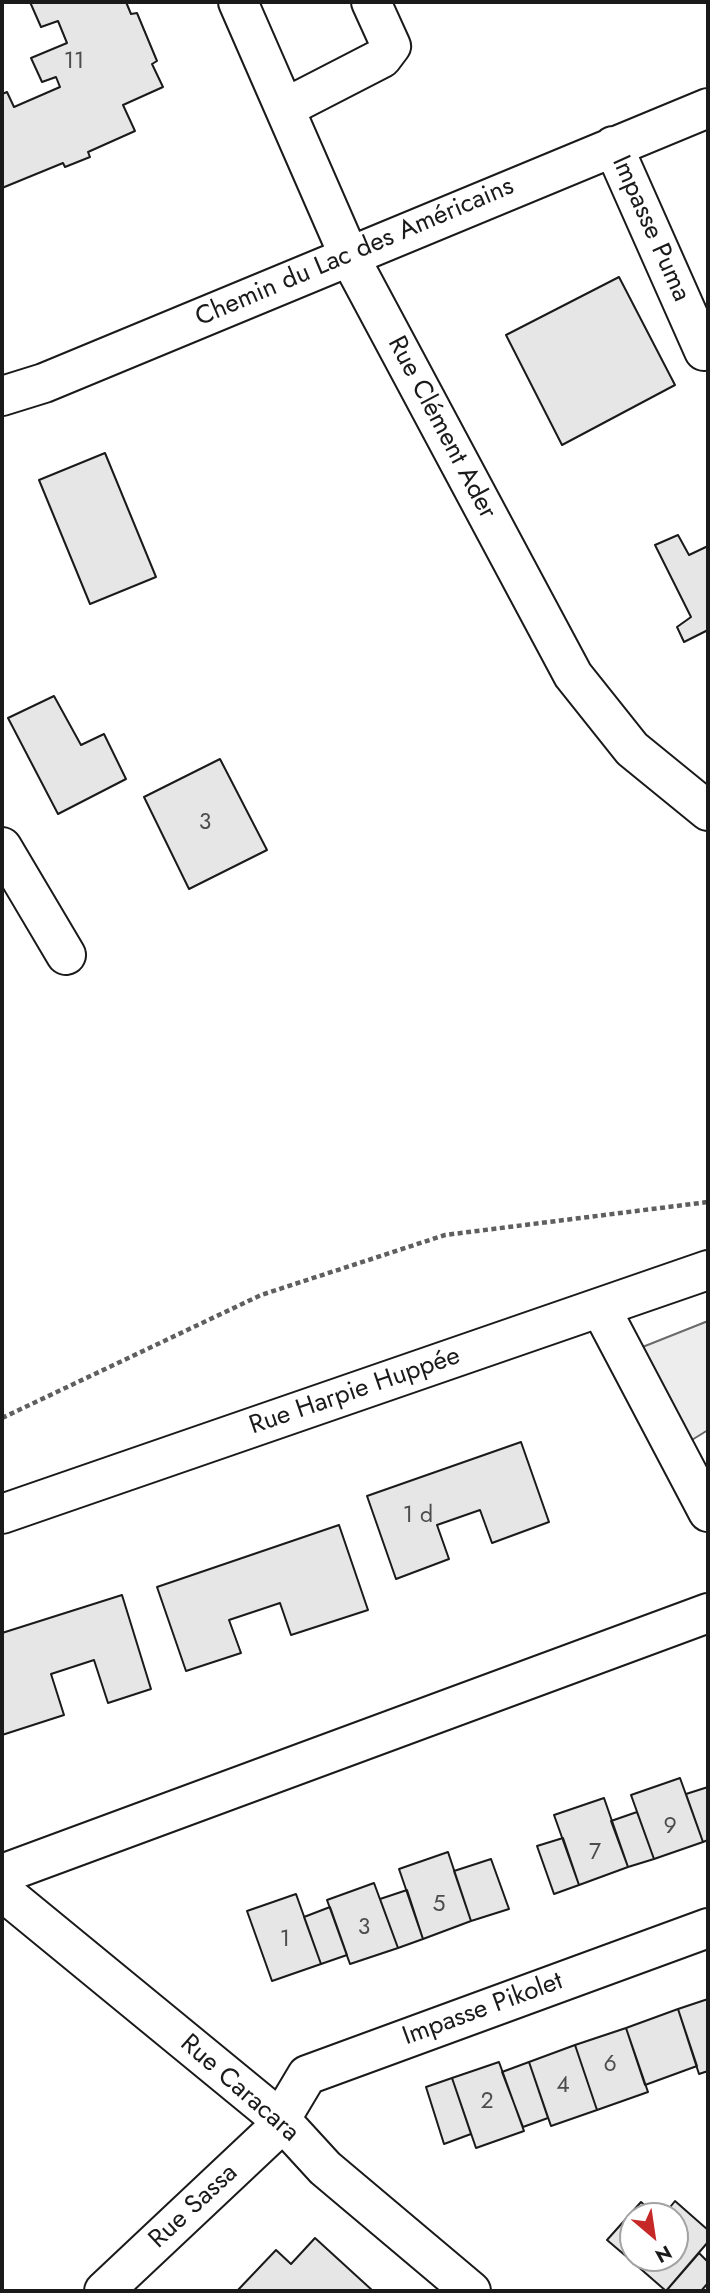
<!DOCTYPE html>
<html>
<head>
<meta charset="utf-8">
<style>
  body { margin:0 }
  #map { position:relative; width:710px; height:2293px; overflow:hidden; background:#fff; font-family:Jost,sans-serif }
  canvas { display:block }
  .frame { position:absolute; inset:0; border:4px solid #1a1a1a; pointer-events:none }
  .north { position:absolute; left:619px; top:2202px; width:70px; height:70px; box-sizing:border-box; background:#fff; border:2px solid #a3a3a3; border-radius:50%; rotate:151deg; font-size:19px; font-weight:700; line-height:28px; text-align:center; color:#1a1a1a }
  .north::after { content:''; display:block; margin:auto; width:24px; height:32px; background:#c62828; clip-path:polygon(50% 0,100% 100%,50% 72%,0 100%) }
</style>
</head>
<body>
<div id="map">
<canvas width="710" height="2293"></canvas>
<div class="frame"></div>
<div class="north">N</div>
</div>
<script>
const c = document.querySelector('canvas').getContext('2d');
c.lineJoin = 'round';
function fillPath(path, color) { c.fillStyle = color; c.fill(path, 'evenodd'); }
function trace(path, color, width, dash) { c.strokeStyle = color; c.lineWidth = width; c.lineCap = dash ? 'butt' : 'round'; c.setLineDash(dash || []); c.stroke(path); }
function drawText(font, color, halo, rows, align = 'center') {
  c.font = font + ' Jost,sans-serif'; c.lineWidth = 5; c.setLineDash([]); c.textBaseline = 'middle'; c.strokeStyle = halo; c.fillStyle = color; for (const [text, x, y, turn = 0] of rows) {
    c.save(); c.translate(x, y); c.rotate((+turn || 0) * Math.PI / 180); c.textAlign = isNaN(turn) ? turn : align; if (halo) c.strokeText(text, 0, 0); c.fillText(text, 0, 0); c.restore();
  }
}
const parking = new Path2D(`
  M 708,1321 L 708,1430 L 687,1443 L 640,1348 Z`);
const building = new Path2D(`
  M 30,2 L 126,2 L 131,14 L 137,13 L 157,61 L 152,64 L 163,87 L 123,105 L 135,131 L 88,152 L 90,157 L 65,167 L 63,163 L 2,188 L 2,94 L 7,92 L 14,107 L 60,87 L 56,77 L 42,82 L 31,58 L 67,43 L 58,21 L 41,27 Z
  M 619,277 L 675,385 L 562,445 L 506,335 Z
  M 105,453 L 156,577 L 90,604 L 39,480 Z
  M 678,535 L 689,555 L 708,546 L 708,630 L 684,642 L 677,627 L 691,617 L 655,545 Z
  M 54,696 L 81,745 L 104,734 L 126,779 L 58,814 L 8,718 Z
  M 220,759 L 267,850 L 189,889 L 144,797 Z
  M 521,1442 L 549,1522 L 492,1543 L 480,1510 L 437,1525 L 449,1559 L 396,1579 L 367,1496 Z
  M 339,1525 L 368,1610 L 291,1635 L 280,1603 L 229,1620 L 241,1653 L 186,1671 L 157,1587 Z
  M 122,1595 L 151,1689 L 108,1703 L 94,1660 L 51,1674 L 64,1715 L 2,1735 L 2,1633 Z
  M 680,1778 L 703,1842 L 654,1859 L 631,1795 Z
  M 708,1787 L 708,1840 L 703,1842 L 686,1794 Z
  M 604,1798 L 628,1867 L 579,1885 L 554,1815 Z
  M 637,1812 L 654,1859 L 628,1867 L 611,1821 Z
  M 563,1838 L 579,1885 L 554,1894 L 537,1846 Z
  M 448,1852 L 471,1921 L 423,1939 L 399,1869 Z
  M 491,1859 L 509,1909 L 471,1921 L 454,1871 Z
  M 374,1883 L 398,1948 L 350,1964 L 327,1900 Z
  M 407,1890 L 423,1939 L 398,1948 L 380,1899 Z
  M 296,1894 L 321,1964 L 272,1981 L 247,1911 Z
  M 330,1907 L 347,1955 L 321,1964 L 304,1917 Z
  M 708,1999 L 708,2071 L 699,2074 L 678,2009 Z
  M 678,2009 L 697,2066 L 645,2085 L 626,2028 Z
  M 626,2028 L 648,2092 L 597,2110 L 575,2045 Z
  M 575,2045 L 597,2110 L 551,2126 L 529,2062 Z
  M 499,2062 L 524,2131 L 476,2148 L 452,2078 Z
  M 529,2062 L 548,2118 L 523,2127 L 502,2072 Z
  M 452,2078 L 471,2134 L 444,2144 L 426,2087 Z
  M 675,2201 L 708,2230 L 708,2242 L 666,2291 L 627,2257 L 633,2250 L 633,2258 L 675,2258 L 675,2216 L 663,2216 Z
  M 641,2202 L 657,2216 L 633,2216 L 633,2250 L 627,2257 L 607,2240 Z
  M 315,2238 L 373,2291 L 237,2291 L 276,2250 L 291,2264 Z
  M 699,2253 L 708,2262 L 708,2283 L 701,2291 L 666,2291 Z`);
const path = new Path2D(`
  M 2,1418 L 261,1295 L 445,1235 L 708,1202`);
const minor = new Path2D(`
  M 238,2 L 349,256 L 573,675 L 632,749 L 708,811
  M 285,108 L 382,58 L 391,46 L 371,2
  M 613,146 L 704,351
  M 2,396 L 44,383 L 708,108
  M 2,847 L 66,955
  M 601,1309 L 708,1512
  M 2,1514 L 708,1270
  M 2,1874 L 708,1613
  M 2,1891 L 281,2120 L 325,2168 L 471,2291
  M 104,2291 L 273,2132 L 307,2075 L 708,1928`);
const numberNames = [
  ["11",74,62],
  ["3",205,823],
  ["1 d",418,1516],
  ["9",670,1827],
  ["7",595,1853],
  ["5",439,1905],
  ["3",364,1928],
  ["1",285,1940],
  ["6",610,2065],
  ["4",563,2086],
  ["2",487,2102]
];
const streetNames = [
  ["Impasse Puma",650,229,66],
  ["Chemin du Lac des Américains",355,253,-23],
  ["Rue Clément Ader",441,428,62],
  ["Rue Harpie Huppée",355,1392,-19],
  ["Impasse Pikolet",483,2010,-20],
  ["Rue Caracara",239,2089,41],
  ["Rue Sassa",194,2207,-43]
];
fillPath(parking, '#ededed');
trace(parking, '#6a6a6a', 2);
fillPath(building, '#e6e6e6');
trace(building, '#1a1a1a', 2);
trace(minor, '#1a1a1a', 42);
trace(path, '#5f5f5f', 4.5, [5, 3.5]);
trace(minor, '#fff', 38);
drawText('23px', '#4d4d4d', null, numberNames);
drawText('26px', '#1a1a1a', '#fff', streetNames);
</script>
</body>
</html>
